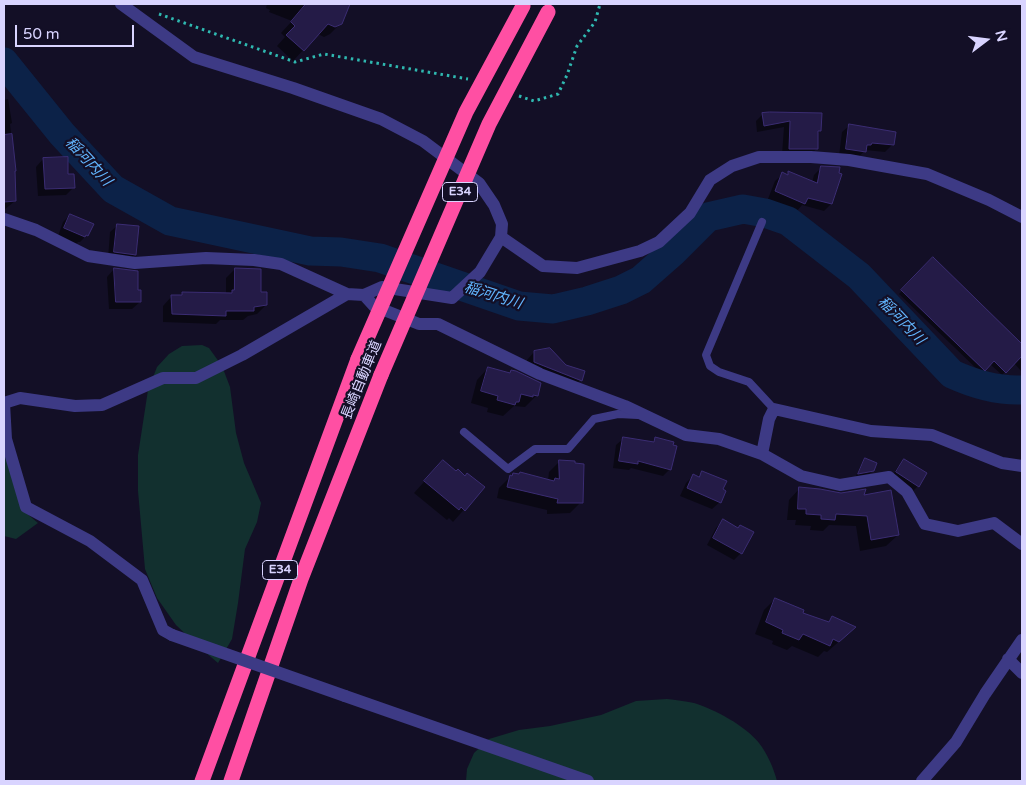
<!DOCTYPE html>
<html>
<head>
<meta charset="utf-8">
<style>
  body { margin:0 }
  #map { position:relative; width:1026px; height:785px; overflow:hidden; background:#130f26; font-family:"Varela Round",sans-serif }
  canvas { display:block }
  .frame { position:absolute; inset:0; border:5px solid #d9d4ff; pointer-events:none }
  .north { position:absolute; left:961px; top:15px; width:50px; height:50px; -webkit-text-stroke:4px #130f26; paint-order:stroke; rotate:75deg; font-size:14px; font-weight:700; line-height:20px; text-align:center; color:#d9d4ff }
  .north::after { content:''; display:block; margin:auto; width:18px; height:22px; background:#d9d4ff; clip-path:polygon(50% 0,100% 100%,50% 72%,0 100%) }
  .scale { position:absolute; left:15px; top:25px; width:119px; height:22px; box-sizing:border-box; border:2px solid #d9d4ff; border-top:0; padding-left:6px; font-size:15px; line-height:18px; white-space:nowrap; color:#d9d4ff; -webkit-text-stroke:4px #130f26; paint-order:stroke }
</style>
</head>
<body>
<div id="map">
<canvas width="1026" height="785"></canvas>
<div class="frame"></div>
<div class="north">N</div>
<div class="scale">50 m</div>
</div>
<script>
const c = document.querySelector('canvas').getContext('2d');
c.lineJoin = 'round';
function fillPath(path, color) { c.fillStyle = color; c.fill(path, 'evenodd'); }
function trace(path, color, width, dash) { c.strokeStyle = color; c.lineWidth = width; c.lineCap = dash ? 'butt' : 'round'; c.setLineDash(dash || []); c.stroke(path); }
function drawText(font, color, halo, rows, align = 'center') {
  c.font = font + ' "Varela Round","Noto Sans JP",sans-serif'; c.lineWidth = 4.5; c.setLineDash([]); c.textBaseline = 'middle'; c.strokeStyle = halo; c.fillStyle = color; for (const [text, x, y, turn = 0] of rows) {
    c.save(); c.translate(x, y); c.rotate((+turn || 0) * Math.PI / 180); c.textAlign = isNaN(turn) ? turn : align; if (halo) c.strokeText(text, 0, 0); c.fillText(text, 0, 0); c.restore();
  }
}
const green = new Path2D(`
  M 202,345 L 209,348 L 222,366 L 230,387 L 236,433 L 244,463 L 261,503 L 257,522 L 245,549 L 238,603 L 232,639 L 218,663 L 198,646 L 176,625 L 157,598 L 145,569 L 138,491 L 138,455 L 148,390 L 157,367 L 169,354 L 182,346 Z
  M 4,449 L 25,512 L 38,523 L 16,539 L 4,536 Z
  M 667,699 C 676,700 685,701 694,703 C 714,709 746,726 759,743 C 767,753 774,769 777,781 L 466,781 L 467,769 L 474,753 L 489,739 L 519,730 L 550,726 L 601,715 L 636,701 Z`);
const shadow = new Path2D(`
  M 267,4 L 349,4 L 341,23 L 330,34 L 324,37 L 318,34 L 293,61 L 277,46 L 285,37 L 281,33 L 292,21 L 269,12 L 270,10 L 266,8 Z
  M 8,99 L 12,123 L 10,124 L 15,170 L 13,172 L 15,201 L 4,210 L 4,100 Z
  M 763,114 L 820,115 L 820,131 L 817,134 L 816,149 L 810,156 L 782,155 L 784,127 L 757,132 L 756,121 Z
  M 850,125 L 893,144 L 885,152 L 865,150 L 858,158 L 839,156 L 842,132 Z
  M 43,159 L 67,176 L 73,188 L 66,195 L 38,196 L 36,167 Z
  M 822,167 L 840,175 L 834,198 L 831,204 L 824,211 L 802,205 L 797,211 L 768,199 L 775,181 L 783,174 L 786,175 L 788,173 L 812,183 L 814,175 Z
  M 70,215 L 87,235 L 80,242 L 78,242 L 76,244 L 58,236 L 63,222 Z
  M 118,225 L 135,254 L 128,262 L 108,259 L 110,232 Z
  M 933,259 L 1022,346 L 1022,372 L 1014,363 L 1002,375 L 990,364 L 981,373 L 899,294 Z
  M 114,269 L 140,302 L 132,309 L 109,309 L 107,277 Z
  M 235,269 L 260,293 L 266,305 L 257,314 L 248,316 L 243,320 L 220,320 L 216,324 L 163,322 L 163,306 L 172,296 L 179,296 L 182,293 L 226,294 L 226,278 Z
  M 534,352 L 580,380 L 573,388 L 527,369 L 527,360 Z
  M 488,368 L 509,374 L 512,371 L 536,396 L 525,407 L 514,406 L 503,416 L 487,412 L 488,408 L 471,403 L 477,380 Z
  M 624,438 L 651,443 L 656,438 L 670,469 L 663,476 L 631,468 L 629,470 L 613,468 L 616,445 Z
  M 866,459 L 873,471 L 869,474 L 856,476 L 862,463 Z
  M 904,460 L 918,486 L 911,493 L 890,480 L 897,468 Z
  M 560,461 L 581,502 L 570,513 L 547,514 L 547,510 L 497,498 L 499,488 L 513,474 L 548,481 L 549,472 Z
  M 702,472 L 722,490 L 720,502 L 712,509 L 680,496 L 686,483 L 693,476 L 697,477 Z
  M 432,473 L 456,473 L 483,488 L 453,522 L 449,518 L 447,520 L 414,493 Z
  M 800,488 L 862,497 L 898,535 L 886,546 L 860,551 L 856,526 L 829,525 L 823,531 L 810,530 L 811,526 L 795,525 L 796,520 L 787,520 L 789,500 Z
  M 723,521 L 737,529 L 741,553 L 734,560 L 707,545 L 716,528 Z
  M 775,599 L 801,614 L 827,623 L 832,617 L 843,638 L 827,652 L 824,651 L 818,657 L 792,646 L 787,650 L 772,644 L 773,641 L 755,634 L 764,610 Z`);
const river = new Path2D(`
  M 4,62 L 62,134 L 113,189 L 170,221 L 310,251 L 341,252 L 380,258 L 519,306 L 553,309 L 587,301 L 621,290 L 641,280 L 674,251 L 708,217 L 743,209 L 765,213 L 788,221 L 859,276 L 952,374 C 974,384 998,391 1022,390`);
const building = new Path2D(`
  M 306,4 L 350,4 L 342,24 L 335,27 L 328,24 L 304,51 L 286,35 L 295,26 L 291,22 Z
  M 770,112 L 822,113 L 821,131 L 818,131 L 818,149 L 789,149 L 790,121 L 764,126 L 762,113 Z
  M 849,124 L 896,132 L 894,145 L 872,143 L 871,145 L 867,145 L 866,152 L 846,149 Z
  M 12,134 L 16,171 L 15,171 L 16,201 L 4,202 L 4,135 Z
  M 68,157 L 68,174 L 74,174 L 75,188 L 45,189 L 43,158 Z
  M 821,166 L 840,167 L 839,173 L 842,174 L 832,204 L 808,198 L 805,204 L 775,191 L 782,172 L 788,175 L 788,171 L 817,183 Z
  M 70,214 L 94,224 L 88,236 L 86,235 L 85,237 L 64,228 Z
  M 117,224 L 139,226 L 136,255 L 114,252 Z
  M 933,257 L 1022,344 L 1022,356 L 1006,373 L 994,361 L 985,371 L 901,290 Z
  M 114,268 L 138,271 L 138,290 L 141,290 L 141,302 L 116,302 Z
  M 235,268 L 261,269 L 261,292 L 267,292 L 267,305 L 254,307 L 254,311 L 226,311 L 226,316 L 172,314 L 171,295 L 182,295 L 182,292 L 232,293 L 232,290 L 234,290 Z
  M 550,348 L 566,365 L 585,371 L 582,381 L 534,362 L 534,351 Z
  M 488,367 L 510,373 L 511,370 L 516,371 L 541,383 L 538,396 L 533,395 L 533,397 L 521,394 L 519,402 L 516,402 L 515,405 L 497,400 L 498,396 L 481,391 Z
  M 623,437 L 654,442 L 655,437 L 674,442 L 673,445 L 677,446 L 671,470 L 638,461 L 638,464 L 619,461 Z
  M 865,458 L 877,463 L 874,471 L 858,474 Z
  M 904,459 L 927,473 L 919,487 L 896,472 Z
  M 443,460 L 456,471 L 458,469 L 465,476 L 467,473 L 485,487 L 465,511 L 461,507 L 459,510 L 424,481 Z
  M 559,460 L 575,461 L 575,463 L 584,464 L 583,503 L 557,503 L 558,499 L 507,487 L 510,475 L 512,476 L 513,473 L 519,474 L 520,472 L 554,481 L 555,478 L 559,479 Z
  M 702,471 L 727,481 L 723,489 L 726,491 L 721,503 L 687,488 L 693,474 L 699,477 Z
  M 799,487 L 820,489 L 841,493 L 866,489 L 864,495 L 891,490 L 899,535 L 871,540 L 867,516 L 836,514 L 835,520 L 821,519 L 821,515 L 806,514 L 806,509 L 798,509 Z
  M 723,519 L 738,528 L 740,525 L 754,532 L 742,554 L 713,538 Z
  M 775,598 L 804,610 L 803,613 L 829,622 L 832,616 L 856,627 L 839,642 L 833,639 L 830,646 L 803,634 L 799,640 L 782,633 L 783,630 L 766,622 Z`);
const path = new Path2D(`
  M 159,14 L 295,62 L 324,54 L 468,79
  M 519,96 L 534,101 L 558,94 L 567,75 L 577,46 L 595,22 L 600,4`);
const lane = new Path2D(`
  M 762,222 L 706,355 L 710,366 L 719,372 L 749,382 L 774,409
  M 464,432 L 508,469 L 535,449 L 568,449 L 594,419 L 618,414 L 638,415`);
const street = new Path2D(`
  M 4,219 L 36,230 L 88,256 L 135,263 L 206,258 L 254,260 L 281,264 L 347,294 L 364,295 L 382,287 L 452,298 L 480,272 L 501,237 L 502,224 L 494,205 L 479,183 L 423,141 L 381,119 L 293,88 L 194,57 L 121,4
  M 501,237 L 543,266 L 577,268 L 640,251 L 659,242 L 690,213 L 710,180 L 732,166 L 759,157 L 811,157 L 849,160 L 927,174 L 989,200 L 1022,217
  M 364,295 L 374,306 L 419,324 L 438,324 L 540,374 L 625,406 L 686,435 L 719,439 L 762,454 L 801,476 L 840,485 L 889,477 L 907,492 L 925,524 L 958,531 L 994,523 L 1022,544
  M 762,454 L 769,419 L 774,409 L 871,431 L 932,435 L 1002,463 L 1022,466
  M 172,635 L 163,630 L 142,580 L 90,541 L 26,507 L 6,439 L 4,403 L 20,398 L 75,406 L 102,405 L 163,378 L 196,378 L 242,355 L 347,294
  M 1008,659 L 1022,673
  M 345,696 L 588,781
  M 922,781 L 956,742 L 985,694 L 1022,640`);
const highway = new Path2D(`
  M 202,781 L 358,359
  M 231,781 L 301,579 L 381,375`);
const streetBridge = new Path2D(`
  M 172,635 L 345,696`);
const highwayBridge = new Path2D(`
  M 358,359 L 466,112 L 523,6
  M 381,375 L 489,124 L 548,12`);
const shields = [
  [460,192,35],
  [280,570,35]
];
const shieldNames = [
  ["E34",460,192],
  ["E34",280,570]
];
const streetNames = [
  ["長崎自動車道",362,380,-68]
];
const waterNames = [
  ["稲河内川",88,162,47],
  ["稲河内川",493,296,17],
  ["稲河内川",901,321,46]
];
fillPath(green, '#12302f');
fillPath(shadow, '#0007');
trace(river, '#0c2248', 29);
fillPath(building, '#241b47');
trace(building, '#3b2d73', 1);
trace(path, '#2fb8b0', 3, [2.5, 4]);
trace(lane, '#3d3a85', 8);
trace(street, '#3d3a85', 12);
trace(highway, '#ff4fa3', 15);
trace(streetBridge, '#3d3a85', 12);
trace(highwayBridge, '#ff4fa3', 15);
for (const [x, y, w] of shields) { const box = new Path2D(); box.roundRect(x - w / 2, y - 9.5, w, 19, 4); c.fillStyle = '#130f26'; c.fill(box); trace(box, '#d9d4ff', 1); }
drawText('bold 12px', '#d9d4ff', null, shieldNames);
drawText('14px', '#d9d4ff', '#130f26', streetNames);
drawText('italic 15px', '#62b6ff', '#130f26', waterNames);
</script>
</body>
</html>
